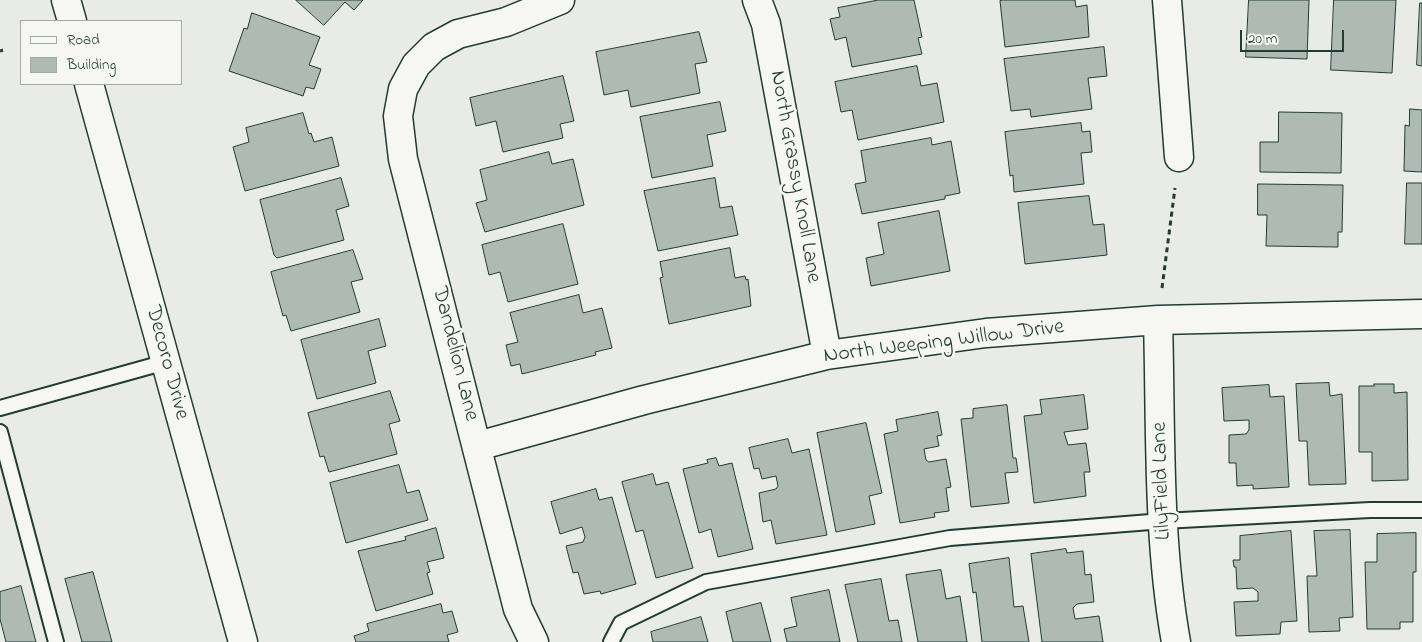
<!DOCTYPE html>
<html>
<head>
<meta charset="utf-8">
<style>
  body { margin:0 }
  #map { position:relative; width:1422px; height:642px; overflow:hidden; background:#e9ebe7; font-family:"Indie Flower",sans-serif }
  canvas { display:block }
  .legend { position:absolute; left:20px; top:20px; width:162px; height:65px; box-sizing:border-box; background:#f6f6f2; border:1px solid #a0aca6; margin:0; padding:6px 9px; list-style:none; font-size:15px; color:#1f3d34 }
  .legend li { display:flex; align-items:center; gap:10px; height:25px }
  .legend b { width:25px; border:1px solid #a0aca6 }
  .scale { position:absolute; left:1240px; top:30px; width:104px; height:22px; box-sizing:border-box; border:2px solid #1f3d34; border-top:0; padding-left:6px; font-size:15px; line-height:18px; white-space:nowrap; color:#1f3d34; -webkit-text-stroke:4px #f6f6f2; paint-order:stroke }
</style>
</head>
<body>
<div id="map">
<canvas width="1422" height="642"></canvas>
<ul class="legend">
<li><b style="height:6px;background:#f6f6f2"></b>Road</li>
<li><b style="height:14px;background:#b0bab5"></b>Building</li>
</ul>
<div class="scale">20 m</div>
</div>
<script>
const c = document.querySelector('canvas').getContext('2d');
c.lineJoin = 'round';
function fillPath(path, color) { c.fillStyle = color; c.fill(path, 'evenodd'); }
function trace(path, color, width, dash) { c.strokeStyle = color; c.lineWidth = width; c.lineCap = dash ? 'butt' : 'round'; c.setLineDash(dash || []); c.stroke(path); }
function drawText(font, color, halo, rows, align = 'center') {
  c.font = font + ' "Indie Flower",sans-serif'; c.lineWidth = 5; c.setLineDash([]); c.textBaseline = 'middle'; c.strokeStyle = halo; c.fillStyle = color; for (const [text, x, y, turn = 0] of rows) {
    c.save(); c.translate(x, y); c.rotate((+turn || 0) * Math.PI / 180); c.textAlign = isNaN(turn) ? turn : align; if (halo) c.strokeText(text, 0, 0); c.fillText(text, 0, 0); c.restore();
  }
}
const building = new Path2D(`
  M 296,0 L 363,0 L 354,10 L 345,2 L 324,25 Z
  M 879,0 L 914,0 L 922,37 L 918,38 L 922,54 L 852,67 L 846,37 L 835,40 L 830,19 L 840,17 L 838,8 Z
  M 1003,0 L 1075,0 L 1076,7 L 1087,5 L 1089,37 L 1005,47 L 1000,1 Z
  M 1249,0 L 1309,0 L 1307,59 L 1246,57 Z
  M 1334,0 L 1396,0 L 1392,73 L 1331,70 Z
  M 1420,3 L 1422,3 L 1422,66 L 1417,65 Z
  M 252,13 L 320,37 L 309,65 L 321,69 L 314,89 L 306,87 L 303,96 L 229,71 L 244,28 L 247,29 Z
  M 699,32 L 707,62 L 695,64 L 700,93 L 631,107 L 628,90 L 604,95 L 596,52 Z
  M 1104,47 L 1107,76 L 1088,78 L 1092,109 L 1031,117 L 1030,109 L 1011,111 L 1004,59 Z
  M 917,66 L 921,86 L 937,83 L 944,122 L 858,140 L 852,110 L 841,112 L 835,82 Z
  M 563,76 L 574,121 L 560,124 L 563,138 L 503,152 L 496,121 L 476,126 L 470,98 Z
  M 720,102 L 726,131 L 707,135 L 713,166 L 652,178 L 640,117 Z
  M 1410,109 L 1422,110 L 1422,172 L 1404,171 L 1405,125 L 1409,126 Z
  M 1279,112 L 1342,113 L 1341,173 L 1260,172 L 1260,142 L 1278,142 Z
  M 303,113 L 309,134 L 311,133 L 314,142 L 332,137 L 339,166 L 245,191 L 233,147 L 249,142 L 246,128 Z
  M 1081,123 L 1082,132 L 1090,131 L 1092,152 L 1081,153 L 1084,184 L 1014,192 L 1013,175 L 1010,176 L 1005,132 Z
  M 931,138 L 932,145 L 951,141 L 960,193 L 945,196 L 945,199 L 862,214 L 855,184 L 866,182 L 861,151 Z
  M 549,152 L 552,164 L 573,159 L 584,205 L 485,232 L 476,203 L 487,200 L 480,170 Z
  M 341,178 L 349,206 L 336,210 L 344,240 L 277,258 L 274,255 L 260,200 Z
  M 715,178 L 720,208 L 732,206 L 738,235 L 658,251 L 644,191 Z
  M 1407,183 L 1422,183 L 1422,244 L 1405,244 Z
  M 1258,184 L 1343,185 L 1342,232 L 1338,232 L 1338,247 L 1266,246 L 1267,215 L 1258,215 Z
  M 1089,196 L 1093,225 L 1104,224 L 1107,255 L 1025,264 L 1018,203 Z
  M 939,211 L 950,271 L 871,286 L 866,258 L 884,254 L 878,223 Z
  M 563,224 L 578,284 L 508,302 L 500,272 L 489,275 L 482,245 Z
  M 730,248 L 735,278 L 745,276 L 746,280 L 748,279 L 751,306 L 669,324 L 660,278 L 663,277 L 660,262 Z
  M 353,250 L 363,279 L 351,282 L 360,312 L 291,331 L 286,315 L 283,316 L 271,272 Z
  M 579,295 L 583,313 L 602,308 L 612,348 L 595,352 L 596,355 L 522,374 L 520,364 L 511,366 L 506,345 L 518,342 L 510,313 Z
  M 379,319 L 386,346 L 368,351 L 376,383 L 317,399 L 301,340 Z
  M 1329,383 L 1330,396 L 1342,394 L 1346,484 L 1309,485 L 1307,441 L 1299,441 L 1296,384 Z
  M 1374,384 L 1394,384 L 1394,393 L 1407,392 L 1408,480 L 1372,481 L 1372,452 L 1359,452 L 1359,386 L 1374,386 Z
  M 1269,385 L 1270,397 L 1284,396 L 1289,487 L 1253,489 L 1253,485 L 1237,486 L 1236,463 L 1229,463 L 1229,435 L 1246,434 L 1249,430 L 1249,420 L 1224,421 L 1222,388 Z
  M 390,391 L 400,421 L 389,424 L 397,454 L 329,472 L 324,456 L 320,457 L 308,413 Z
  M 1084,395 L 1088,429 L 1064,432 L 1068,445 L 1086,443 L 1090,472 L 1084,472 L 1086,496 L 1034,503 L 1024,416 L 1042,414 L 1040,400 Z
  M 1007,405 L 1013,458 L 1016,458 L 1018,472 L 1005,473 L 1009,503 L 971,507 L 961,419 L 973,418 L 973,409 Z
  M 938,412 L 942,435 L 937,436 L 939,446 L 924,449 L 926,460 L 929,462 L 946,459 L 951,487 L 946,488 L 949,511 L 934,513 L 935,517 L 900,523 L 884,434 L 898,431 L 896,420 Z
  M 866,423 L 882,493 L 869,496 L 875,524 L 836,532 L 817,433 Z
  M 788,439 L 792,453 L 809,449 L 827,535 L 776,544 L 771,520 L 763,522 L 759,493 L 776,489 L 778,486 L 776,476 L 762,479 L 759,468 L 754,469 L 749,448 Z
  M 716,458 L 719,466 L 732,463 L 753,549 L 718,557 L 711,529 L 699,533 L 683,469 L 708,463 L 707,460 Z
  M 399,465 L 407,493 L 419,490 L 428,520 L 346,543 L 330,483 Z
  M 653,474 L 656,485 L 668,482 L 693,568 L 656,578 L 643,530 L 636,532 L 622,482 Z
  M 596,489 L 599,500 L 612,497 L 636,584 L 601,594 L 600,591 L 584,594 L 578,572 L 573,573 L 566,546 L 583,542 L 585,537 L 582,527 L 560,534 L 551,502 Z
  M 436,528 L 444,558 L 427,562 L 430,572 L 427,573 L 433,594 L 376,611 L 358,551 L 406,540 L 405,537 Z
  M 1350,530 L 1353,617 L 1339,618 L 1340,631 L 1309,632 L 1307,576 L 1317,576 L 1314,531 Z
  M 1291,531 L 1297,621 L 1281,622 L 1280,634 L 1236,636 L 1234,602 L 1258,601 L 1258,592 L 1253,588 L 1237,589 L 1236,567 L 1234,567 L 1233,560 L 1240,560 L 1240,536 Z
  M 1416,533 L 1416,572 L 1413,572 L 1413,622 L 1400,622 L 1400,629 L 1367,629 L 1365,562 L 1377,562 L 1377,534 Z
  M 1066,549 L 1067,553 L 1083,551 L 1085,575 L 1091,574 L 1094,602 L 1077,604 L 1073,608 L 1075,619 L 1099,616 L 1103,642 L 1042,642 L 1031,554 Z
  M 1009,558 L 1014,607 L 1023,606 L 1029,642 L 982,642 L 976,592 L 973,593 L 969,564 Z
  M 941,570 L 946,599 L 960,596 L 967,642 L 918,642 L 906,575 Z
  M 93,572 L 112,642 L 82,642 L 65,579 Z
  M 881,579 L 889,621 L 898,620 L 902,642 L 858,642 L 845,585 Z
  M 21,586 L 36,642 L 6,642 L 0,619 L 0,592 Z
  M 829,590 L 840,642 L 787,642 L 784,629 L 797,626 L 791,598 Z
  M 761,603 L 771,642 L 733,642 L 726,612 Z
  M 441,604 L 443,613 L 452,611 L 458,632 L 447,635 L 449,642 L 356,642 L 354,636 L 369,631 L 367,624 Z
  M 701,617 L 708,642 L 653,642 L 651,632 Z`);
const path = new Path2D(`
  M 0,51 L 3,50
  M 1162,288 L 1175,188`);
const service = new Path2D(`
  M 0,408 L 166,362
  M 0,432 L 56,642
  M 611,642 L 621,623 L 706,582 L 950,538 L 1163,521 L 1370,510 L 1422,510`);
const minor = new Path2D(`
  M 757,0 L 766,24 L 827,355
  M 1167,0 L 1179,157
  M 1158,320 C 1161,427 1157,536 1176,642
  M 478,446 L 644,400 L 827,355 L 986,333 L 1158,320 L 1422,314
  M 534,642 L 518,609 L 403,159 L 398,116 L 403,89 L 416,65 L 434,47 L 458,34 L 506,22 L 560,0`);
const secondary = new Path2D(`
  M 66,0 L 72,21
  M 89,84 L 243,642`);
const streetNames = [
  ["North Grassy Knoll Lane",794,177,80],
  ["North Weeping Willow Drive",944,343,-7],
  ["Dandelion Lane",454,354,76],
  ["Decoro Drive",166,363,75],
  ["LilyField Lane",1163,481,-92]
];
fillPath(building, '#b0bab5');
trace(building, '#1f3d34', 1);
trace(service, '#1f3d34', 18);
trace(minor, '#1f3d34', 31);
trace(secondary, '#1f3d34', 31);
trace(path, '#1f3d34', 3, [5, 4]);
trace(service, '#f6f6f2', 14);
trace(minor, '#f6f6f2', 28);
trace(secondary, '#f6f6f2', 28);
drawText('22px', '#1f3d34', '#f6f6f2', streetNames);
</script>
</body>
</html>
